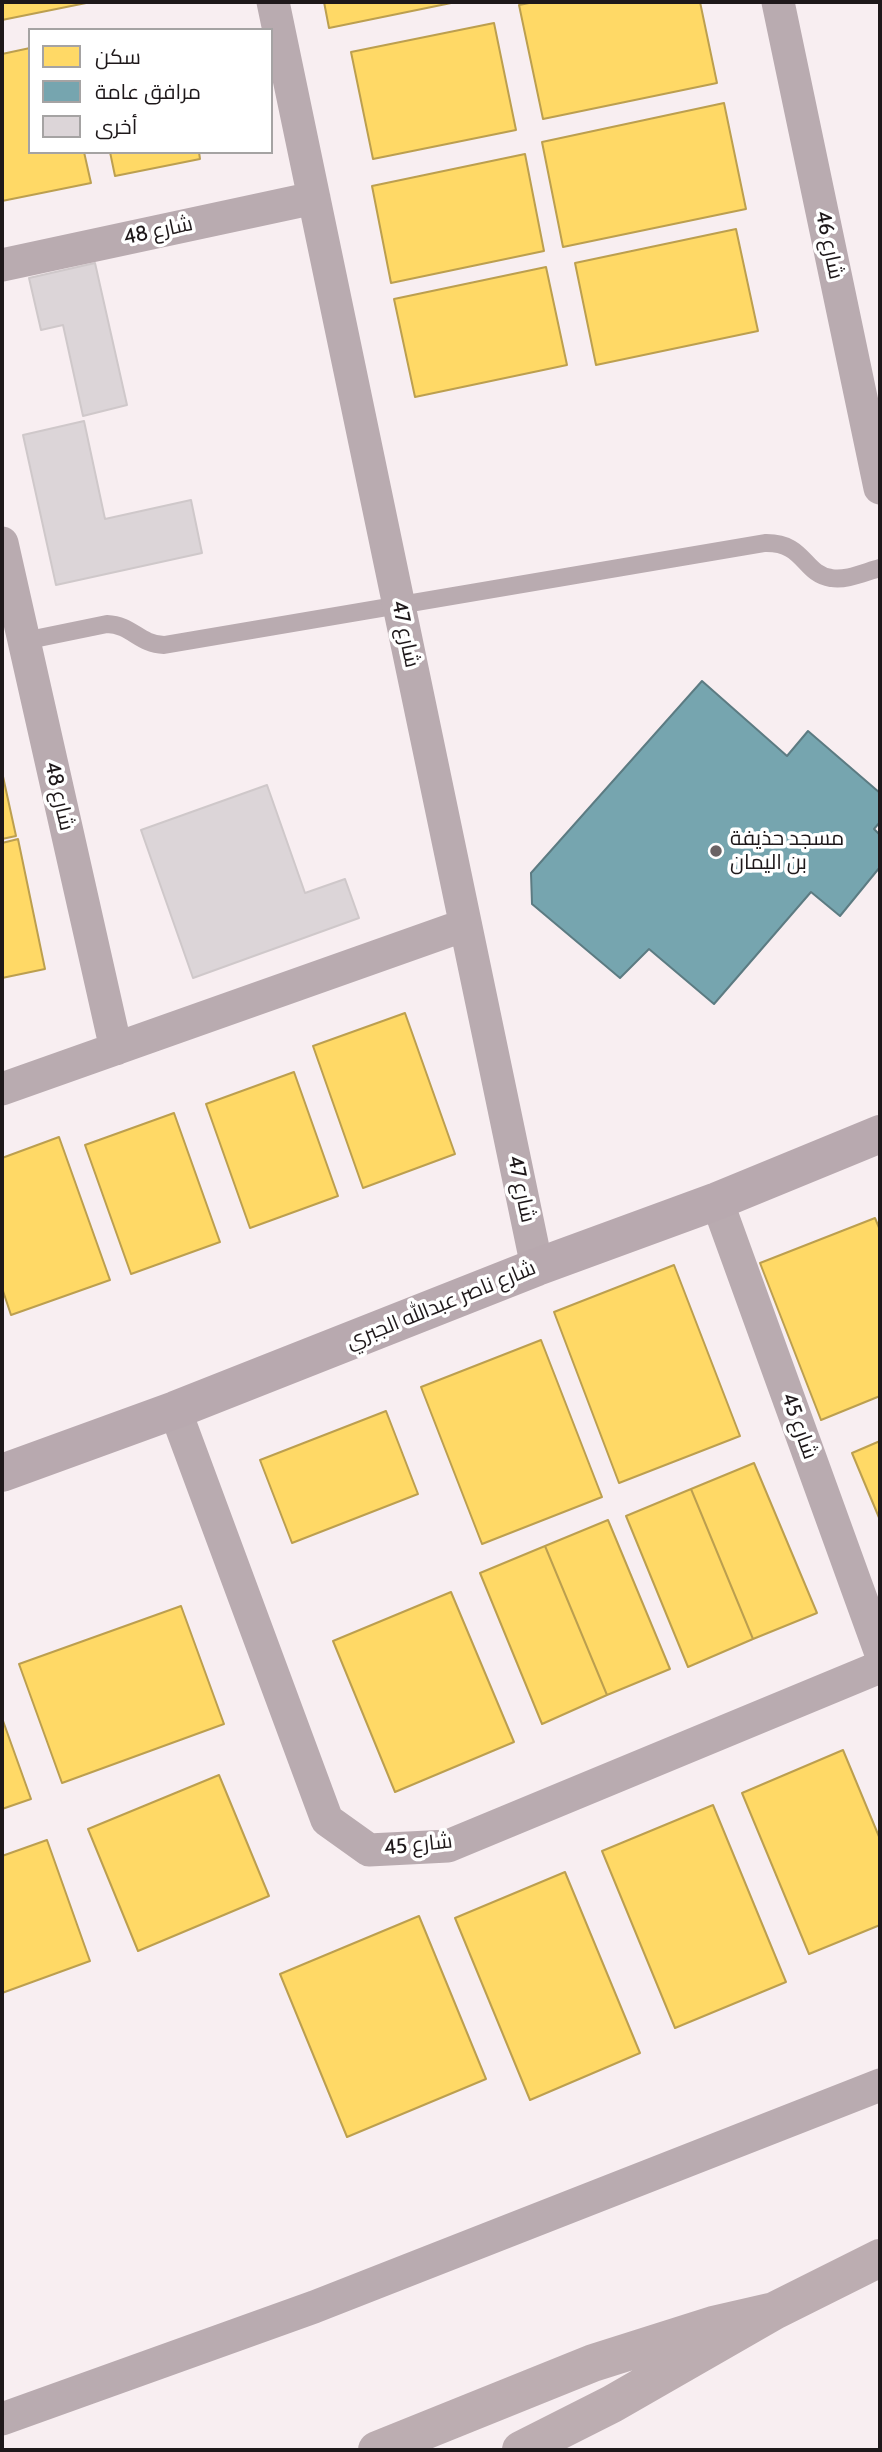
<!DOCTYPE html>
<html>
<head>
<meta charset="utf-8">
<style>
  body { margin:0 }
  #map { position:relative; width:882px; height:2452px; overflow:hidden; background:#f8eef1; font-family:Cabin,Cairo,sans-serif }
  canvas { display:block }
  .frame { position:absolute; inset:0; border:4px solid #1e181a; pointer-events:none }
  .legend { position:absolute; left:28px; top:28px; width:245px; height:126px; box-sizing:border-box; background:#fff; border:2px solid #a5a3a3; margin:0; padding:9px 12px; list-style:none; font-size:21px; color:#1e181a }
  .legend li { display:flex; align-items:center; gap:14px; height:35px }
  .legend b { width:35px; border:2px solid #a5a3a3 }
</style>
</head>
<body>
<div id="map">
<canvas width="882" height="2452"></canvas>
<div class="frame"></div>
<ul class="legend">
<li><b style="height:19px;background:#ffd966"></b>سكن</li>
<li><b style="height:19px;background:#76a5af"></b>مرافق عامة</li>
<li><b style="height:19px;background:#dcd5d8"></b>أخرى</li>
</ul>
</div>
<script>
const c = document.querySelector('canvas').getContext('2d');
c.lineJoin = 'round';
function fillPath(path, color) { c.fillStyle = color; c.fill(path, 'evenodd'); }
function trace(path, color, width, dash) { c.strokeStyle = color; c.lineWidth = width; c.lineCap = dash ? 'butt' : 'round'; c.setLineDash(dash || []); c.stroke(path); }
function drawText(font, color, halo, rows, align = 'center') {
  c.font = font + ' Cabin,Cairo,sans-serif'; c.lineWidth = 7; c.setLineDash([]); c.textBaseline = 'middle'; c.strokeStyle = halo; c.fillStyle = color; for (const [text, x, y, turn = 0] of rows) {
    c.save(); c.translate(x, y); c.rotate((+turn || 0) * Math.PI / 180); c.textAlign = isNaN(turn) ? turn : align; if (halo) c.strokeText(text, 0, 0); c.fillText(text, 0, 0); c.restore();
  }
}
const homes = new Path2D(`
  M 2,2 L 91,2 L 2,20 Z
  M 324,2 L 456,2 L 329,28 Z
  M 534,2 L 700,2 L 717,83 L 543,119 L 519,5 Z
  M 494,23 L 516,130 L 373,159 L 351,52 Z
  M 30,48 L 30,152 L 84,152 L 91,183 L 2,201 L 2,54 Z
  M 724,103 L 746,209 L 563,247 L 542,142 Z
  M 110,152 L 199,152 L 200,159 L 115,176 Z
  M 525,154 L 544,251 L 391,283 L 372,186 Z
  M 736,229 L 758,331 L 596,365 L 575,263 Z
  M 546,267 L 567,365 L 415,397 L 394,299 Z
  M 2,772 L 16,836 L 2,839 Z
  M 18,839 L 45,969 L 2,978 L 2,843 Z
  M 405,1013 L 455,1154 L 363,1188 L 313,1046 Z
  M 294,1072 L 338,1196 L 250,1228 L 206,1104 Z
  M 174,1113 L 220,1242 L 131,1274 L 85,1145 Z
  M 59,1137 L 110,1280 L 11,1315 L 2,1288 L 2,1158 Z
  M 875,1218 L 880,1230 L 880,1396 L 821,1420 L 760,1263 Z
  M 674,1265 L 740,1436 L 619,1483 L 554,1312 Z
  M 541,1340 L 602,1497 L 482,1544 L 421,1387 Z
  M 386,1411 L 418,1494 L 292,1543 L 260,1460 Z
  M 880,1441 L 880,1520 L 852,1453 Z
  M 754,1463 L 817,1613 L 753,1639 L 691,1489 Z
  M 691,1489 L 753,1639 L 688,1667 L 626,1516 Z
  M 608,1520 L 670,1669 L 607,1695 L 545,1546 Z
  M 545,1546 L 607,1695 L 542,1724 L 480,1573 Z
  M 451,1592 L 514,1742 L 395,1792 L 333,1641 Z
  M 181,1606 L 224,1724 L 62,1783 L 19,1664 Z
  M 2,1718 L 31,1799 L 2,1809 Z
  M 843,1750 L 880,1839 L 880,1925 L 809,1954 L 742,1793 Z
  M 219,1775 L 269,1896 L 138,1951 L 88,1829 Z
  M 713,1805 L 786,1982 L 675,2028 L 602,1851 Z
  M 47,1840 L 90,1961 L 2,1993 L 2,1856 Z
  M 565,1872 L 640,2053 L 530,2100 L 455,1918 Z
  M 419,1916 L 486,2079 L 347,2137 L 280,1974 Z`);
const public = new Path2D(`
  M 702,681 L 787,756 L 808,731 L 880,793 L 880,822 L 874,829 L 880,835 L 880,867 L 840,916 L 811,892 L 714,1004 L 649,949 L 620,978 L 532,904 L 531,873 Z`);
const building = new Path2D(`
  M 95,263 L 127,405 L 83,416 L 63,325 L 41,330 L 29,278 Z
  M 84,421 L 105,519 L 191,500 L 202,553 L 56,585 L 23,435 Z
  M 267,785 L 305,893 L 345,879 L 359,918 L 193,978 L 141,830 Z`);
const lane = new Path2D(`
  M 24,641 L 107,624 C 132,625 139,644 164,645 L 765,543 C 805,542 803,574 831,578 C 846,581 865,572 880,568`);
const street = new Path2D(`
  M 273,2 L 537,1267
  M 778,2 L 880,488
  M 2,265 L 314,198
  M 2,543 L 116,1049
  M 2,1089 L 465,925
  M 717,1201 L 880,1651
  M 175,1410 L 327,1820 L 369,1850 L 448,1846 L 880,1667
  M 2,2419 L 314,2307 L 880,2085`);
const secondary = new Path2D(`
  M 2,1473 L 175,1410 L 537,1267 L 717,1201 L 880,1134`);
const primary = new Path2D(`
  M 377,2450 L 593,2363 L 713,2325 L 774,2311
  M 521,2450 L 612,2404 L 774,2311 L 880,2258`);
const markers = [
  [716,851,7,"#6a6365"]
];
const streetNames = [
  ["شارع 48",158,231,-12],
  ["شارع 46",829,245,78],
  ["شارع 47",405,634,78],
  ["شارع 48",59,796,77],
  ["شارع 47",521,1189,78],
  ["شارع ناصر عبدالله الجبري",441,1305,-22],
  ["شارع 45",799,1426,70],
  ["شارع 45",418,1845,-6]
];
const poiNames = [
  ["مسجد حذيفة",730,839],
  ["بن اليمان",730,863]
];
fillPath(homes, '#ffd966');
trace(homes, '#bc9f4f', 2);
fillPath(public, '#76a5af');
trace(public, '#5c7b82', 2);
fillPath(building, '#dcd5d8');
trace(building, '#cfc8ca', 2);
trace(lane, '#b9abb0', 18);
trace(street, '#b9abb0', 33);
trace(secondary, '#b8a9af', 38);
trace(primary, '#bcadb1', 38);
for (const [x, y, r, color] of markers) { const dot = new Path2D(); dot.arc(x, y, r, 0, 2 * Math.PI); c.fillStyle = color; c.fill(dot); trace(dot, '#fff', 2.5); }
drawText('21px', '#1e181a', '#fff', streetNames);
drawText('21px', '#1e181a', '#fff', poiNames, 'left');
</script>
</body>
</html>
